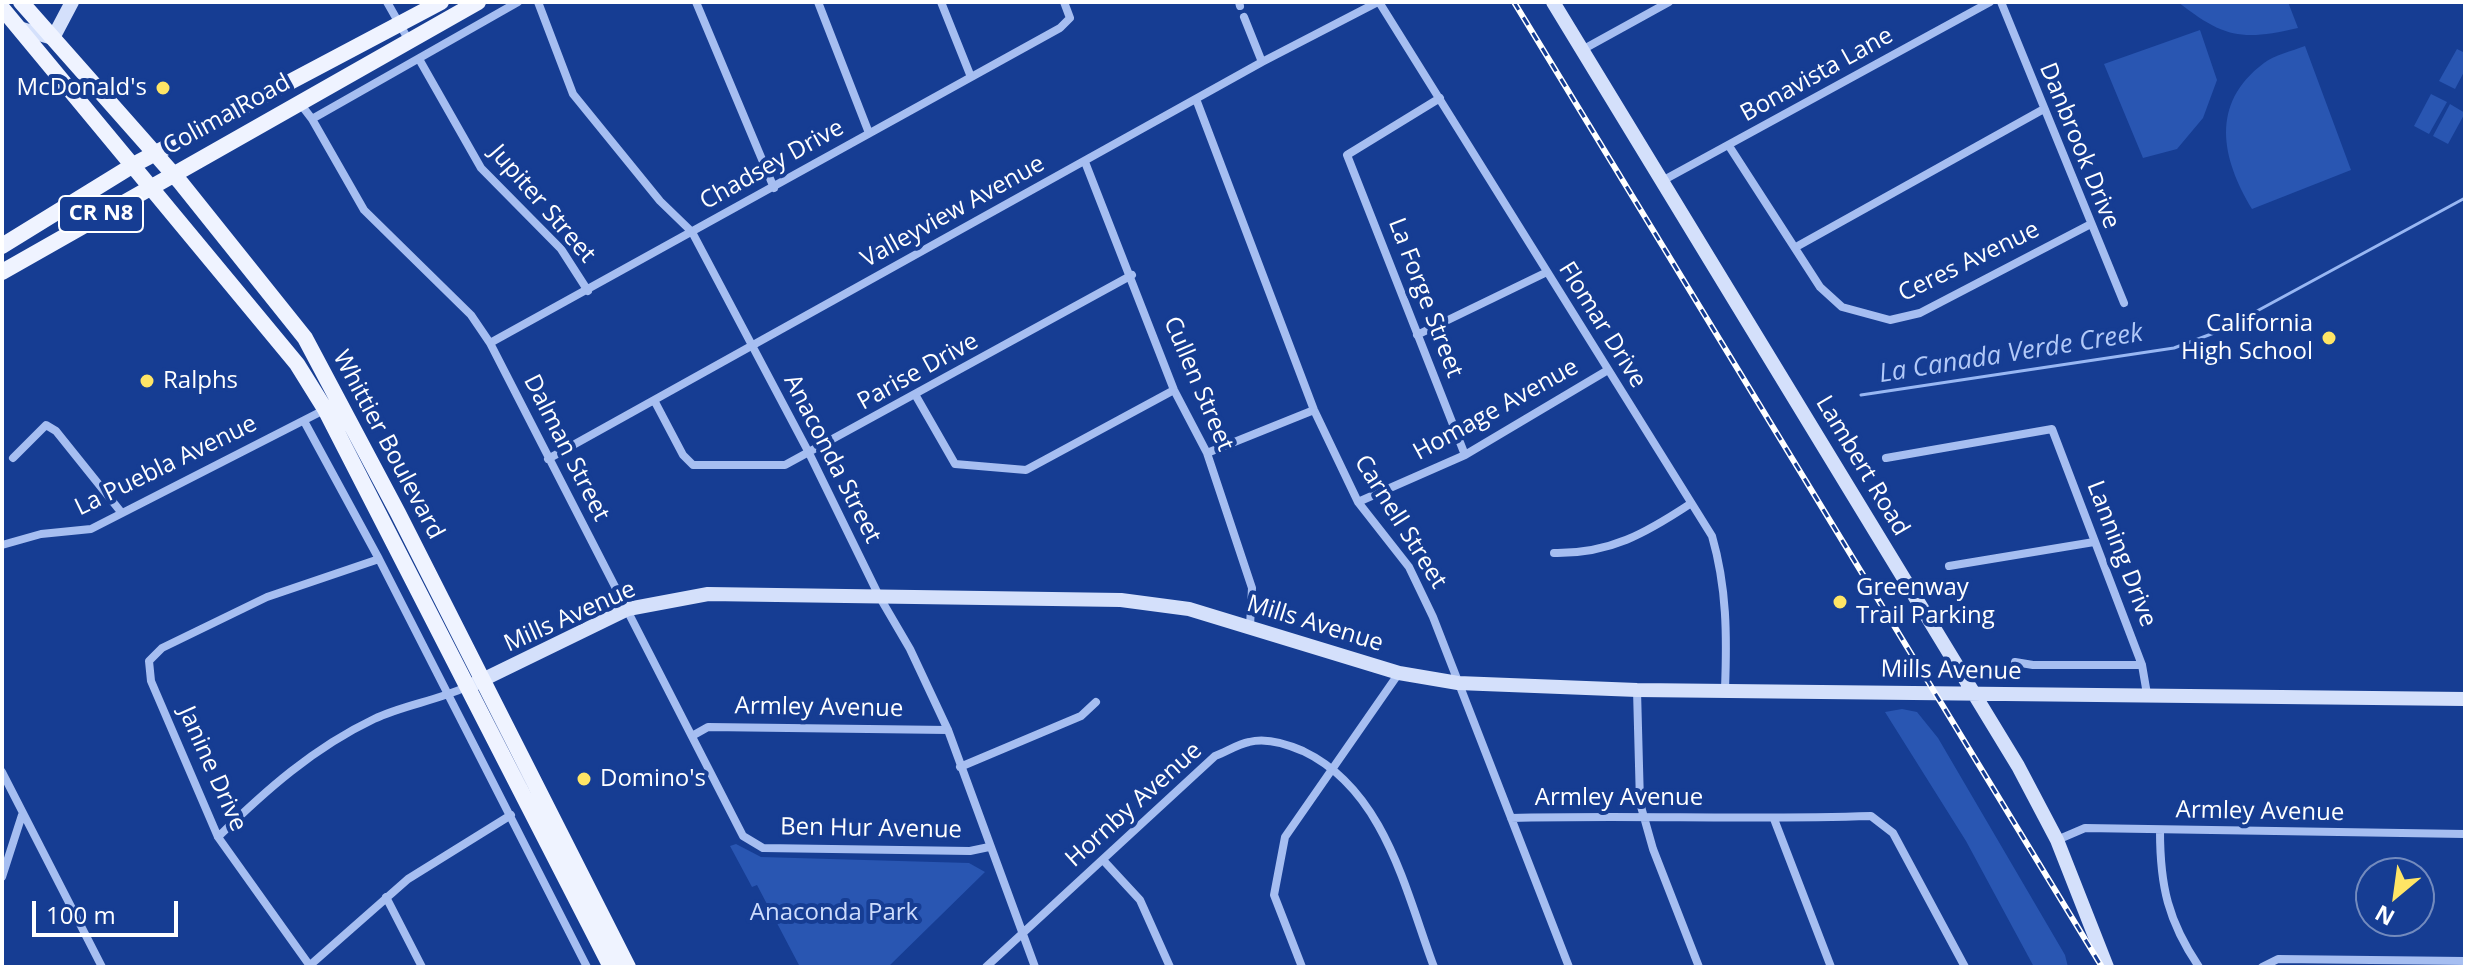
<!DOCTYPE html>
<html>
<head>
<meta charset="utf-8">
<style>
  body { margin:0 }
  #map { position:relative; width:2467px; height:969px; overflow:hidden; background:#163d93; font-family:"Open Sans",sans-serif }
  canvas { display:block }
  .frame { position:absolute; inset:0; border:4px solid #fff; pointer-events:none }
  .north { position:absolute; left:2355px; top:857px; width:80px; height:80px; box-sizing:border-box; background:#163d93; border:2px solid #738bbe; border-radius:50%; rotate:209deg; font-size:22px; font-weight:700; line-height:32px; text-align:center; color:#fff }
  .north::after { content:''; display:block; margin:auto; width:28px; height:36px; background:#ffe565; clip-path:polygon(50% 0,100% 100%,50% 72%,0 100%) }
  .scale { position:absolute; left:32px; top:901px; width:146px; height:36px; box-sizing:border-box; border:4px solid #fff; border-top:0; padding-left:10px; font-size:24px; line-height:28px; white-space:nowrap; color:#fff; -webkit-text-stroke:6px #163d93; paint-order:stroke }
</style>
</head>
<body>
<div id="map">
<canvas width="2467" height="969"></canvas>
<div class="frame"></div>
<div class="north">N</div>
<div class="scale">100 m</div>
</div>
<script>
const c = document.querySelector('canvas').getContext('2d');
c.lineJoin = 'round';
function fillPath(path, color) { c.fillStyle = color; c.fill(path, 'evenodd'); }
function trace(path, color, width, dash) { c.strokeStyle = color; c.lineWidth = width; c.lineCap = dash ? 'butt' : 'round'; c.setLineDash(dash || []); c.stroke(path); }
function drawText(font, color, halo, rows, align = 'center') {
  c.font = font + ' "Open Sans",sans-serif'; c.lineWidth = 8; c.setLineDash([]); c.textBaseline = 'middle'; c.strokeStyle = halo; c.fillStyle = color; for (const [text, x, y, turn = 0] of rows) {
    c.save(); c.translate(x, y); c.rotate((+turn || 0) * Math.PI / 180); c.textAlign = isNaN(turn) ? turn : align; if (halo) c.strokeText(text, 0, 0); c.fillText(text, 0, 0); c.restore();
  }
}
const green = new Path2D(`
  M 2178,2 L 2288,2 L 2298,28 C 2242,41 2224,38 2178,2 Z
  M 2200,30 L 2217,80 L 2203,118 L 2177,149 L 2143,158 L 2104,64 Z
  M 2305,46 L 2351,170 L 2252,209 C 2222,159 2209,104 2264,63 C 2274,55 2292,51 2305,46 Z
  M 2457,49 L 2465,53 L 2465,70 L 2455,89 L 2439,81 Z
  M 2431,94 L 2447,102 L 2429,134 L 2414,126 Z
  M 2450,104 L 2465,113 L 2448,144 L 2433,136 Z
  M 1902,709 L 1917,712 L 1938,738 L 2065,955 L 2068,967 L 2034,967 L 1966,841 L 1885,712 Z
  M 736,844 L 761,857 L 969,863 L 985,872 L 888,967 L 800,967 L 757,885 L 752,887 L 730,846 Z`);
const stream = new Path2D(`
  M 1861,395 L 2174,348 L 2222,330 L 2465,198`);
const street = new Path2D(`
  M 387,2 L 408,39
  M 538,2 L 573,94 L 660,201 L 692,232 L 809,453 L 879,596 L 910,649 L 948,730 L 1035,967
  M 696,2 L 774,188
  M 818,2 L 869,133
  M 941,2 L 971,77
  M 1239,2 L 1240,6
  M 1379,2 L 1712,536 C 1727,588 1727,636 1725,689
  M 2001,2 L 2124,303
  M 1244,17 L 1262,62
  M 1582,50 L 1669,2
  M 419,59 L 481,168 L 561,249 L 588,291
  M 1440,98 L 1347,155 L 1465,455
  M 1196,99 L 1314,410 L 1358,502 L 1409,567 L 1433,617 L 1569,967
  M 299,102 L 312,119 L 364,210 L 471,315 L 490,343 L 743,836 L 763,848 L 970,851 L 989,847
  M 312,119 L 518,2
  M 1729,146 L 1820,287 L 1842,307 L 1890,320 L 1920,313 L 2089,225
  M 1085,162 L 1174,390 L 1207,453 L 1252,588 L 1250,626
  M 1662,181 L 1990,2
  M 1796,247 L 2042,110
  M 1417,335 L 1545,273
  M 490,343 L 1060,28 L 1070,18 L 1064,2
  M 916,396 L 955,464 L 1026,470 L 1174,390
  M 654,400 L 683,455 L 693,465 L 785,465 L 1132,275
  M 304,421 L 379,559 L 587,967
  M 1207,453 L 1314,410
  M 13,458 L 46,425 L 56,431 L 121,512
  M 1886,458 L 2052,429 L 2142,665 L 2147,694
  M 548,459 L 1262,62 L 1378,2
  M 1358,502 L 1465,455 L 1608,370
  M 2,545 L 41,534 L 91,529 L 326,409
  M 1554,553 C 1610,554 1646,533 1690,504
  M 1949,566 L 2094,542
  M 2015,662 L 2033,665 L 2142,665
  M 1637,690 L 1640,803 L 1653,849 L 1699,967
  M 692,736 L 708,727 L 948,730
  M 960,767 L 1081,716 L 1096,702
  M 2,772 L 102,967
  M 1511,818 C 1631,815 1751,820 1871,816 L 1893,833 L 1965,967
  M 1774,819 L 1831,967
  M 2160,831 C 2160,886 2168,921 2199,967
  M 218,837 C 265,791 313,748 374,719 C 403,705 436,701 466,687
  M 2057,840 L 2085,828 L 2465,834
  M 1103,860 L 1140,900 L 1170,967
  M 2,877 L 22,815
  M 386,897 L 422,967
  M 310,966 L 218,837 L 151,681 L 149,661 L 162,648 L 267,597 L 379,559
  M 308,967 L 408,879 L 511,815
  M 986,967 L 1215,756 C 1226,752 1238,744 1249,742 C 1267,737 1287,744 1303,751 C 1385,790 1405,890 1434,967
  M 1302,967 L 1274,895 L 1285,837 L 1399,673
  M 2262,967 L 2278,959 L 2465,961`);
const secondary = new Path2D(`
  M 1553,2 L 2018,766 L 2057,840 L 2107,967
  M 22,29 L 53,38 L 72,2
  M 474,684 L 628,609 L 708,594 L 1121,600 L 1189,609 L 1399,673 L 1458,683 L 1637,690 L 2465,699`);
const primary = new Path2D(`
  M 21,2 L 181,183 L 305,338 L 398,513 L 628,967
  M 2,8 L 297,364 L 325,409 L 611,967
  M 2,246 L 135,164 L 441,2
  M 2,272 L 478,2`);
const rail = new Path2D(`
  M 1514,2 L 2102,967`);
const markers = [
  [163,88,8,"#ffe565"],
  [2329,338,8,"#ffe565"],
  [147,381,8,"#ffe565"],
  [1840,602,8,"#ffe565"],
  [584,779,8,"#ffe565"]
];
const shields = [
  [101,214,84]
];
const shieldNames = [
  ["CR N8",101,214]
];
const streetNames = [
  ["Bonavista Lane",1817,75,-29],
  ["Colima Road",227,115,-29],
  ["Danbrook Drive",2079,146,68],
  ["Chadsey Drive",772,165,-29],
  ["Jupiter Street",542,204,49],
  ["Valleyview Avenue",953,212,-29],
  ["Ceres Avenue",1969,262,-26],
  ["La Forge Street",1425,298,69],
  ["Flomar Drive",1602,325,58],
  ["Parise Drive",918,372,-29],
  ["Cullen Street",1198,384,67],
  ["Homage Avenue",1496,410,-29],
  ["Whittier Boulevard",388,445,62],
  ["Dalman Street",566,448,63],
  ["Anaconda Street",832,459,63],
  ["La Puebla Avenue",166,466,-26],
  ["Lambert Road",1862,466,59],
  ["Carnell Street",1400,522,58],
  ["Lanning Drive",2121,554,69],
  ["Mills Avenue",570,617,-24],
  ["Mills Avenue",1315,624,17],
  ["Mills Avenue",1951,671,1],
  ["Armley Avenue",819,708,1],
  ["Janine Drive",212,769,66],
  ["Armley Avenue",1619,798],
  ["Hornby Avenue",1134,805,-42],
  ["Armley Avenue",2260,812,1],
  ["Ben Hur Avenue",871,829,1]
];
const poiNames = [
  ["McDonald's",147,88,"right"],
  ["California",2313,324,"right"],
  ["High School",2313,352,"right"],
  ["Ralphs",163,381],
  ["Greenway",1856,588],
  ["Trail Parking",1856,616],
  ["Domino's",600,779]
];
const parkNames = [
  ["Anaconda Park",834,913]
];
const waterNames = [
  ["La Canada Verde Creek",2011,354,-9]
];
fillPath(green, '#2956b2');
trace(stream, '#98b7f3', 3);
trace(street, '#a6bef1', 8);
trace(secondary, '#d4e0fb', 14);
trace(primary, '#eff3ff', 16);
trace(rail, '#fff', 6);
trace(rail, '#163d93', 3, [9]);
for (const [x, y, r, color] of markers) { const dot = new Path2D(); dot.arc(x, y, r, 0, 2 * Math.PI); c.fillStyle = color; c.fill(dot); trace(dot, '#163d93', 3); }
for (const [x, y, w] of shields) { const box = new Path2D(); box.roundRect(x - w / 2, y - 18, w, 36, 6); c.fillStyle = '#163d93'; c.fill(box); trace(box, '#fff', 2); }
drawText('bold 22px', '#fff', null, shieldNames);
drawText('24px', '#fff', '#163d93', streetNames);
drawText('24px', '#fff', '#163d93', poiNames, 'left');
drawText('24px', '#cddcfc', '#163d93', parkNames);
drawText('italic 26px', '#b2c9f8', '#163d93', waterNames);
</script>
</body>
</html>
